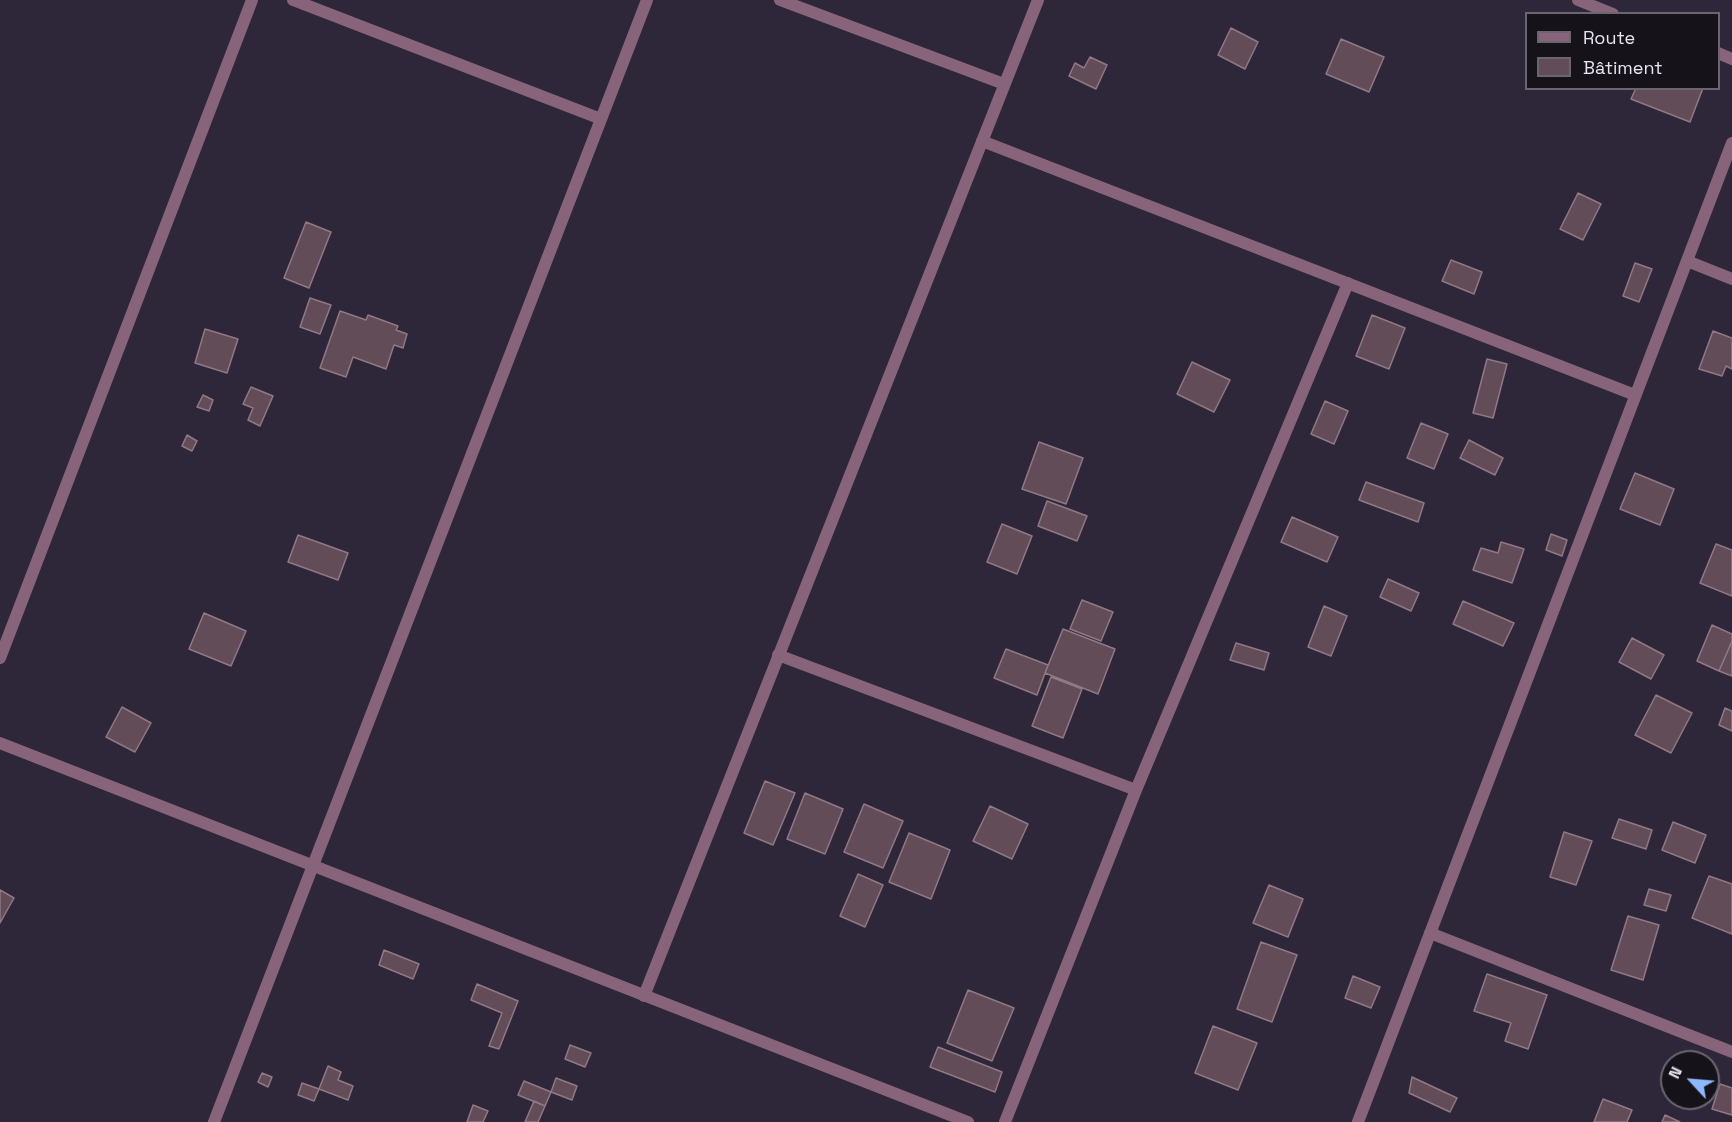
<!DOCTYPE html>
<html>
<head>
<meta charset="utf-8">
<style>
  body { margin:0 }
  #map { position:relative; width:1732px; height:1122px; overflow:hidden; background:#2e2739; font-family:"Space Grotesk",sans-serif }
  canvas { display:block }
  .legend { position:absolute; left:1525px; top:12px; width:195px; height:78px; box-sizing:border-box; background:#15121a; border:2px solid #6a6670; margin:0; padding:8px 10px; list-style:none; font-size:18px; color:#eae5f1 }
  .legend li { display:flex; align-items:center; gap:12px; height:30px }
  .legend b { width:30px; border:2px solid #6a6670 }
  .north { position:absolute; left:1660px; top:1050px; width:60px; height:60px; box-sizing:border-box; background:#15121a; border:2px solid #6a6670; border-radius:50%; rotate:296deg; font-size:16px; font-weight:700; line-height:24px; text-align:center; color:#eae5f1 }
  .north::after { content:''; display:block; margin:auto; width:21px; height:27px; background:#8db9fc; clip-path:polygon(50% 0,100% 100%,50% 72%,0 100%) }
</style>
</head>
<body>
<div id="map">
<canvas width="1732" height="1122"></canvas>
<ul class="legend">
<li><b style="height:8px;background:#88647b"></b>Route</li>
<li><b style="height:16px;background:#624c57"></b>Bâtiment</li>
</ul>
<div class="north">N</div>
</div>
<script>
const c = document.querySelector('canvas').getContext('2d');
c.lineJoin = 'round';
function fillPath(path, color) { c.fillStyle = color; c.fill(path, 'evenodd'); }
function trace(path, color, width, dash) { c.strokeStyle = color; c.lineWidth = width; c.lineCap = dash ? 'butt' : 'round'; c.setLineDash(dash || []); c.stroke(path); }
const building = new Path2D(`
  M 1231,28 L 1258,42 L 1245,69 L 1218,55 Z
  M 1341,39 L 1384,57 L 1369,92 L 1326,74 Z
  M 1090,57 L 1107,65 L 1096,89 L 1069,76 L 1075,63 L 1084,68 Z
  M 1636,88 L 1703,88 L 1690,122 L 1631,99 Z
  M 1578,193 L 1601,204 L 1583,240 L 1560,229 Z
  M 306,222 L 331,232 L 309,288 L 284,278 Z
  M 1451,260 L 1482,272 L 1474,294 L 1442,281 Z
  M 1635,263 L 1652,269 L 1639,302 L 1623,296 Z
  M 310,298 L 331,305 L 320,334 L 300,327 Z
  M 340,311 L 366,320 L 368,315 L 398,326 L 396,330 L 407,334 L 403,348 L 394,345 L 386,369 L 353,357 L 346,377 L 320,368 Z
  M 1372,315 L 1405,328 L 1389,369 L 1356,356 Z
  M 205,329 L 238,339 L 227,373 L 195,363 Z
  M 1713,331 L 1732,338 L 1732,369 L 1726,366 L 1722,376 L 1699,369 Z
  M 1487,359 L 1507,364 L 1493,418 L 1473,413 Z
  M 1192,362 L 1230,380 L 1214,412 L 1177,394 Z
  M 251,387 L 273,396 L 260,426 L 248,420 L 253,408 L 243,404 Z
  M 203,395 L 213,400 L 209,411 L 197,407 Z
  M 1325,401 L 1348,411 L 1334,444 L 1311,434 Z
  M 1421,423 L 1448,434 L 1434,469 L 1407,458 Z
  M 187,435 L 197,441 L 192,451 L 182,446 Z
  M 1469,440 L 1503,458 L 1495,475 L 1460,458 Z
  M 1039,442 L 1083,458 L 1066,504 L 1022,489 Z
  M 1635,473 L 1674,489 L 1660,525 L 1620,509 Z
  M 1366,482 L 1424,503 L 1418,522 L 1359,500 Z
  M 1047,501 L 1087,516 L 1077,541 L 1038,526 Z
  M 1292,517 L 1338,537 L 1327,562 L 1281,542 Z
  M 1002,524 L 1032,536 L 1017,574 L 987,562 Z
  M 1551,534 L 1567,540 L 1562,556 L 1546,550 Z
  M 298,535 L 348,553 L 338,580 L 288,562 Z
  M 1501,542 L 1524,549 L 1512,583 L 1473,570 L 1481,548 L 1498,553 Z
  M 1716,544 L 1732,550 L 1732,596 L 1700,583 Z
  M 1388,579 L 1419,593 L 1411,611 L 1380,597 Z
  M 1082,600 L 1113,612 L 1101,641 L 1070,629 Z
  M 1463,601 L 1514,623 L 1503,646 L 1453,624 Z
  M 1324,606 L 1347,616 L 1331,656 L 1308,647 Z
  M 204,613 L 246,631 L 231,666 L 189,649 Z
  M 1712,625 L 1732,634 L 1732,641 L 1719,671 L 1697,661 Z
  M 1063,629 L 1115,649 L 1098,694 L 1045,673 Z
  M 1632,638 L 1664,655 L 1651,679 L 1619,662 Z
  M 1732,641 L 1732,676 L 1719,671 Z
  M 1236,643 L 1269,653 L 1264,670 L 1230,660 Z
  M 1006,649 L 1048,665 L 1037,695 L 994,678 Z
  M 1051,677 L 1082,689 L 1063,738 L 1032,726 Z
  M 1656,695 L 1692,713 L 1671,753 L 1635,735 Z
  M 122,707 L 151,723 L 135,752 L 106,737 Z
  M 1725,708 L 1732,711 L 1732,731 L 1719,725 Z
  M 765,781 L 795,793 L 773,845 L 744,833 Z
  M 805,793 L 843,809 L 825,854 L 787,839 Z
  M 864,804 L 903,821 L 883,868 L 844,852 Z
  M 990,806 L 1028,824 L 1012,859 L 973,841 Z
  M 1619,819 L 1652,830 L 1646,849 L 1612,838 Z
  M 1673,822 L 1706,835 L 1695,863 L 1662,850 Z
  M 1564,832 L 1592,841 L 1576,885 L 1550,877 Z
  M 909,833 L 950,850 L 931,899 L 889,882 Z
  M 858,874 L 883,885 L 865,927 L 840,916 Z
  M 1709,876 L 1732,884 L 1732,934 L 1692,918 Z
  M 1269,885 L 1303,899 L 1288,937 L 1253,923 Z
  M 1649,889 L 1671,895 L 1666,911 L 1644,905 Z
  M 0,890 L 14,898 L 0,923 Z
  M 1628,916 L 1659,925 L 1643,980 L 1611,970 Z
  M 1261,942 L 1297,955 L 1272,1022 L 1237,1009 Z
  M 384,950 L 419,964 L 413,979 L 379,965 Z
  M 1487,974 L 1547,995 L 1528,1049 L 1505,1041 L 1511,1023 L 1474,1011 Z
  M 1353,976 L 1380,987 L 1371,1008 L 1345,998 Z
  M 477,984 L 518,1001 L 499,1049 L 489,1046 L 502,1013 L 471,1000 Z
  M 968,990 L 1014,1008 L 992,1061 L 947,1043 Z
  M 1213,1026 L 1257,1043 L 1238,1090 L 1195,1073 Z
  M 570,1045 L 591,1053 L 585,1067 L 565,1059 Z
  M 938,1047 L 1002,1072 L 995,1092 L 930,1067 Z
  M 328,1066 L 341,1072 L 338,1080 L 353,1086 L 348,1100 L 319,1089 Z
  M 262,1073 L 272,1077 L 268,1087 L 258,1082 Z
  M 1412,1077 L 1457,1098 L 1450,1112 L 1409,1093 Z
  M 556,1078 L 577,1086 L 572,1100 L 551,1092 Z
  M 524,1081 L 551,1092 L 545,1106 L 518,1095 Z
  M 302,1083 L 319,1089 L 314,1101 L 298,1095 Z
  M 1720,1084 L 1732,1088 L 1732,1115 L 1712,1109 Z
  M 1603,1099 L 1632,1110 L 1627,1122 L 1594,1122 Z
  M 534,1101 L 545,1106 L 538,1122 L 525,1122 Z
  M 473,1105 L 488,1111 L 483,1122 L 467,1122 Z
  M 1665,1115 L 1680,1122 L 1662,1122 Z`);
const minor = new Path2D(`
  M 293,0 L 601,119
  M 780,0 L 1004,84
  M 1578,0 L 1613,14
  M 1718,53 L 1732,59
  M 982,141 L 1635,395
  M 1687,261 L 1732,279
  M 778,655 L 1136,790
  M 0,658 L 252,0
  M 1430,933 L 1732,1052
  M 644,996 L 1038,0
  M 214,1122 L 647,0
  M 1005,1122 L 1136,790 L 1348,283
  M 1358,1122 L 1732,143`);
const tertiary = new Path2D(`
  M 0,743 L 968,1122`);
fillPath(building, '#624c57');
trace(building, '#907884', 1.5);
trace(minor, '#88647b', 12);
trace(tertiary, '#88647b', 12);
</script>
</body>
</html>
